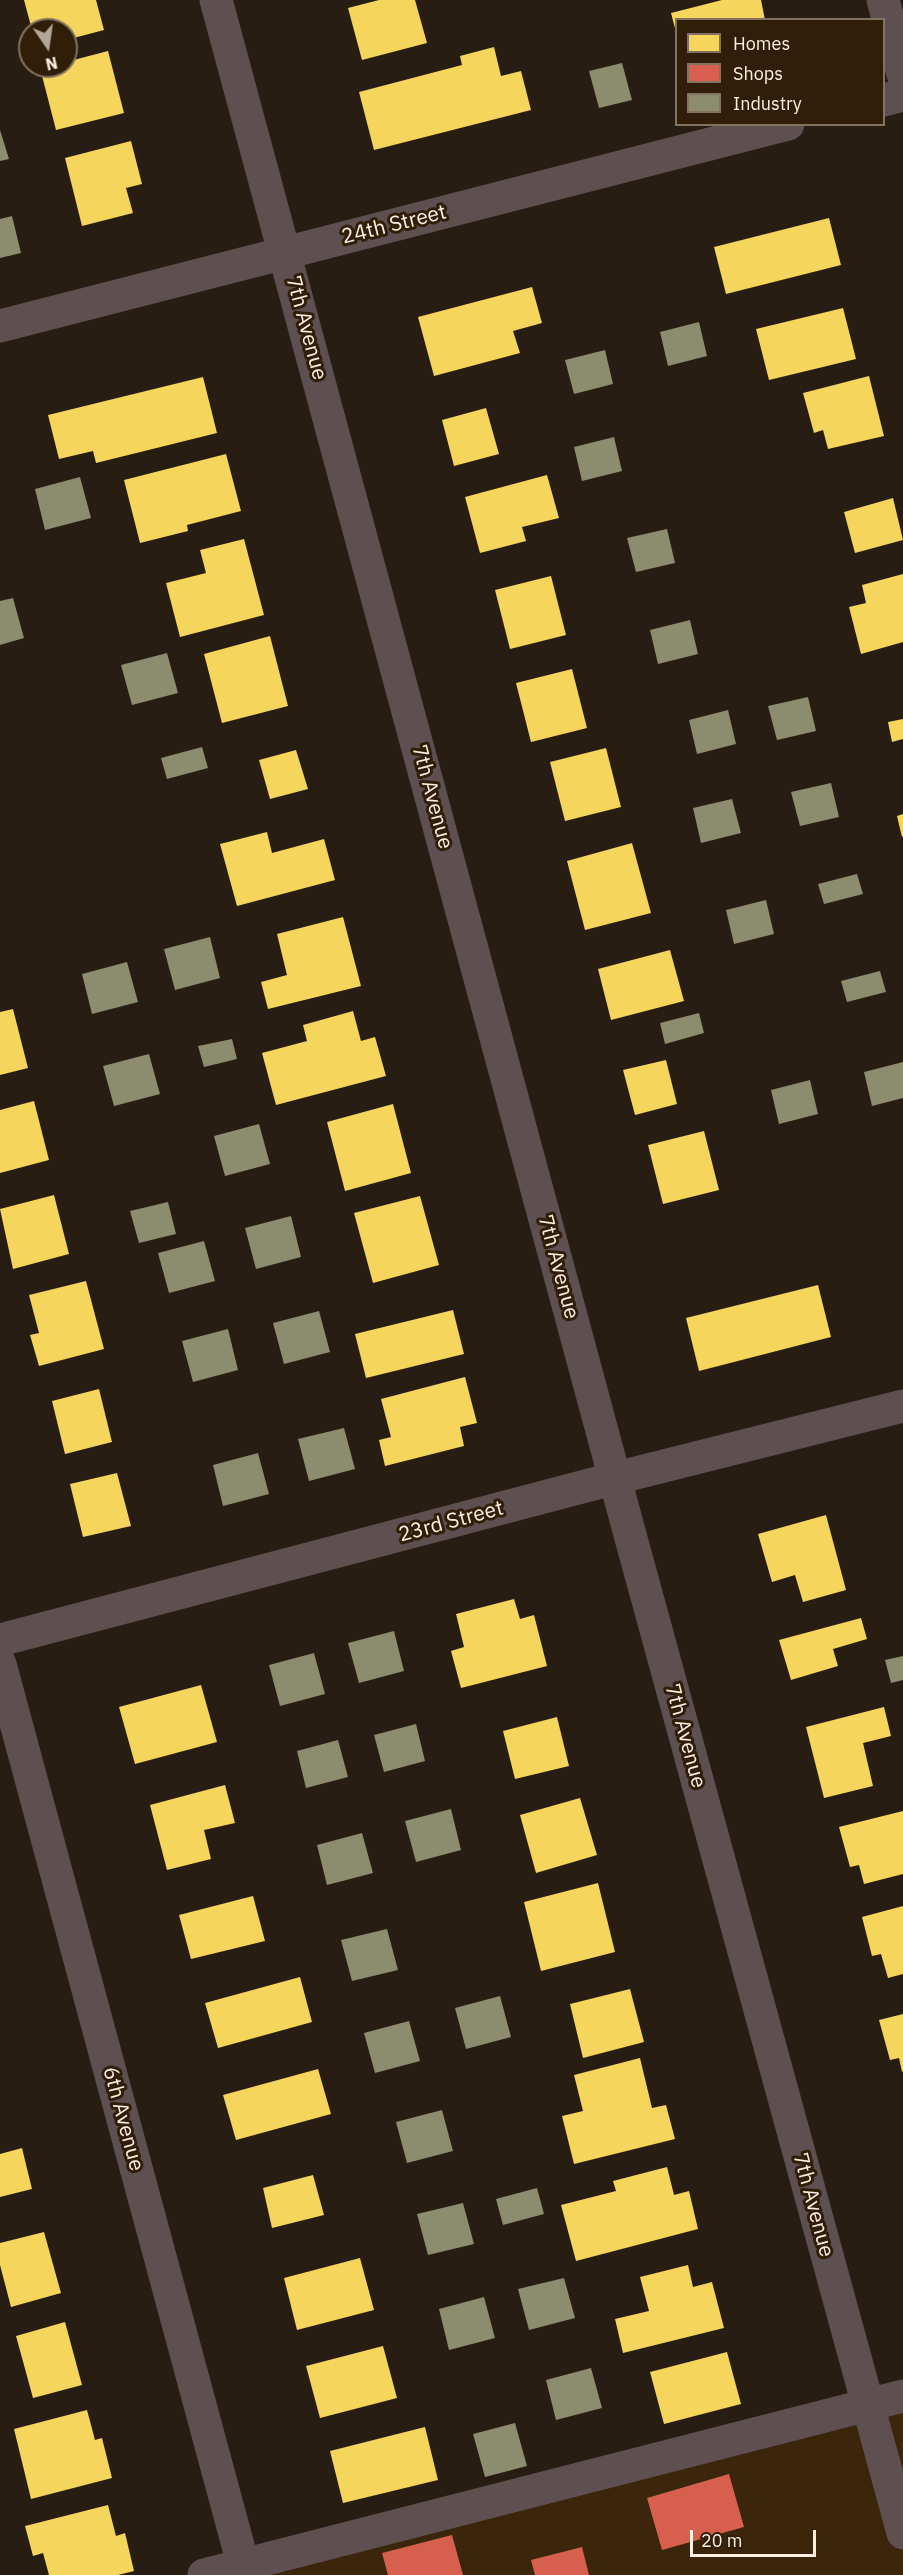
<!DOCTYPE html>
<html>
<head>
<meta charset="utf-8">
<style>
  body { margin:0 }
  #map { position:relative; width:903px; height:2575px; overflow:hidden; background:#281d12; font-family:"IBM Plex Sans",sans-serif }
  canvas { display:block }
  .legend { position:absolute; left:675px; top:18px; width:210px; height:108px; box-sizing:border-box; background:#311e09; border:2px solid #827260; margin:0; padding:8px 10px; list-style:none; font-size:18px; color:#fbefe2 }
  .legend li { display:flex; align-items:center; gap:12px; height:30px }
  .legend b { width:30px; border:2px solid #827260 }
  .north { position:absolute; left:18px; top:18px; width:60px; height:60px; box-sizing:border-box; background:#311e09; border:2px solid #827260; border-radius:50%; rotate:167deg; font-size:16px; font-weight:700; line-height:24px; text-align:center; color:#fbefe2 }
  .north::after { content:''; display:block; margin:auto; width:21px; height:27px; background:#b1a699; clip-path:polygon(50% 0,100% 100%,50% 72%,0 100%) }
  .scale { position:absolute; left:690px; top:2530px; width:126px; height:27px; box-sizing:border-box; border:3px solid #fbefe2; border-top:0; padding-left:8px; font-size:18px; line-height:21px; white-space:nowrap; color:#fbefe2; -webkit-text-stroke:4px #311e09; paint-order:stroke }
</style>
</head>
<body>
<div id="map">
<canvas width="903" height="2575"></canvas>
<ul class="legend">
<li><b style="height:16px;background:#f6d55c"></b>Homes</li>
<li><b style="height:16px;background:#d6604d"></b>Shops</li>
<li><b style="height:16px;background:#8c8c6e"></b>Industry</li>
</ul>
<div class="north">N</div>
<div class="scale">20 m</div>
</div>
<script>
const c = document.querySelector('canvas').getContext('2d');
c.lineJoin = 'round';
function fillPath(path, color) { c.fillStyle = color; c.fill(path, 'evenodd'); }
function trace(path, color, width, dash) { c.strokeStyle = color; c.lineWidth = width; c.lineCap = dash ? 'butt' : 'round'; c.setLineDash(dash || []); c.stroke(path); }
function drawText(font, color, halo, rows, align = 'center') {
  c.font = font + ' "IBM Plex Sans",sans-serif'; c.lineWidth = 6; c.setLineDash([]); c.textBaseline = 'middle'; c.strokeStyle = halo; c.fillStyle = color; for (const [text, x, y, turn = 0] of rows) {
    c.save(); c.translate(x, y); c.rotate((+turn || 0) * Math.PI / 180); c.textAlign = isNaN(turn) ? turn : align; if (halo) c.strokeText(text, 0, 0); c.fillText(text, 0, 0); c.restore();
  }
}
const built = new Path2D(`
  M 903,2396 L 903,2575 L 198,2575 Z`);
const homes = new Path2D(`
  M 24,0 L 96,0 L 104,30 L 66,40 L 66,30 L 32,30 Z
  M 379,0 L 415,0 L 427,43 L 362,60 L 348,8 Z
  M 722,0 L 761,0 L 765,20 L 676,20 L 676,32 L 671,13 Z
  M 494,47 L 501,76 L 521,71 L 531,110 L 374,150 L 359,92 L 462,65 L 460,56 Z
  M 108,51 L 124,113 L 56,130 L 40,68 L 66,66 L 66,62 Z
  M 131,141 L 142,184 L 126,188 L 133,213 L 82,226 L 65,158 Z
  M 829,218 L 841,265 L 726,294 L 714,247 Z
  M 532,287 L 542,323 L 513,331 L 520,353 L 434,376 L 418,317 Z
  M 843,308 L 856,359 L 769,380 L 756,329 Z
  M 869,376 L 884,436 L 828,449 L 823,430 L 814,433 L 803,393 Z
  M 203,377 L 217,433 L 96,463 L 93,451 L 59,459 L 48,415 Z
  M 486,408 L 499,454 L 454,466 L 442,420 Z
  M 226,454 L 241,511 L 187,525 L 188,531 L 140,543 L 124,480 Z
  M 547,475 L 559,518 L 522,527 L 526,541 L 480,553 L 465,497 Z
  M 893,498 L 903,540 L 855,553 L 844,512 Z
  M 244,539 L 264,615 L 180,637 L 166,583 L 206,573 L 200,550 Z
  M 903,574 L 903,642 L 861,654 L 849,607 L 866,603 L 862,585 Z
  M 551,576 L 566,635 L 510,649 L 495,590 Z
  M 270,636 L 288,706 L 222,723 L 204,654 Z
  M 572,669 L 587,728 L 531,742 L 516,683 Z
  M 903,719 L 903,739 L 892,742 L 888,722 Z
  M 606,748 L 621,807 L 565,821 L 550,762 Z
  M 296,750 L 308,789 L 270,799 L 259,760 Z
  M 903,814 L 903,836 L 902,837 L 897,816 Z
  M 267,832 L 272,853 L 324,839 L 335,880 L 237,906 L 220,844 Z
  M 632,843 L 651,913 L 585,930 L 567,861 Z
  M 343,917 L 361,986 L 268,1009 L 261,982 L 287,975 L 277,934 Z
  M 670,950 L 684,1001 L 611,1020 L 598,969 Z
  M 13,1009 L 28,1068 L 0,1075 L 0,1012 Z
  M 353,1011 L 361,1041 L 375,1037 L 386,1076 L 276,1105 L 262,1053 L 307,1041 L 303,1025 Z
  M 666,1060 L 677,1104 L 635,1115 L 623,1070 Z
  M 34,1101 L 49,1160 L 0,1173 L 0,1110 Z
  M 393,1104 L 411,1173 L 345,1191 L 327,1122 Z
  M 704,1131 L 719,1190 L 663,1204 L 648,1145 Z
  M 54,1195 L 69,1254 L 13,1269 L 0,1209 Z
  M 420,1196 L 439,1265 L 373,1283 L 354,1213 Z
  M 86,1281 L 104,1349 L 39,1366 L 30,1335 L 39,1333 L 29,1295 Z
  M 818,1285 L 831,1337 L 699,1371 L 686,1318 Z
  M 453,1310 L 464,1354 L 366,1378 L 355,1334 Z
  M 465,1377 L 477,1423 L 460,1427 L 464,1446 L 385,1466 L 379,1440 L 391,1437 L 381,1399 Z
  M 99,1389 L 112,1442 L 65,1454 L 52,1401 Z
  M 117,1473 L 131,1526 L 83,1537 L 70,1484 Z
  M 826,1515 L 846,1590 L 803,1602 L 795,1575 L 772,1582 L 758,1534 Z
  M 514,1599 L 520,1619 L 534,1615 L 547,1666 L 461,1688 L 451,1651 L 464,1647 L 456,1614 Z
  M 861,1618 L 867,1639 L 833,1649 L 838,1666 L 791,1680 L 779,1640 Z
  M 201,1685 L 217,1742 L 135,1764 L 119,1707 Z
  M 884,1707 L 891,1736 L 863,1743 L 873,1786 L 824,1798 L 806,1727 Z
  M 557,1717 L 569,1766 L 515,1779 L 503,1731 Z
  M 225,1785 L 235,1823 L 204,1830 L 211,1859 L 167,1870 L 150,1805 Z
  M 580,1798 L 597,1855 L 536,1873 L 520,1815 Z
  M 903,1811 L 903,1874 L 864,1884 L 859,1865 L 850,1867 L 839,1827 Z
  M 598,1883 L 615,1952 L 541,1971 L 524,1902 Z
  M 253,1896 L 265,1941 L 191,1959 L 179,1915 Z
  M 903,1906 L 903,1974 L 888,1978 L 881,1954 L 872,1956 L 862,1917 Z
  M 300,1977 L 312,2022 L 218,2048 L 205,2003 Z
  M 630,1989 L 644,2042 L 583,2058 L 570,2004 Z
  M 903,2014 L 903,2071 L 902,2072 L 899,2058 L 890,2060 L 879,2020 Z
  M 640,2058 L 652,2108 L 666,2105 L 675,2139 L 574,2164 L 562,2116 L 583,2111 L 574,2075 Z
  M 318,2069 L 331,2114 L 236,2140 L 223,2095 Z
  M 22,2148 L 32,2189 L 0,2197 L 0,2154 Z
  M 667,2167 L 674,2195 L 689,2191 L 698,2229 L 576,2261 L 561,2205 L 616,2191 L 613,2181 Z
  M 313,2175 L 324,2215 L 272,2228 L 263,2188 Z
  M 44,2232 L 61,2293 L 11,2307 L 0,2265 L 0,2243 Z
  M 360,2258 L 374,2310 L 297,2330 L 284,2278 Z
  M 688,2265 L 693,2287 L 712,2282 L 724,2328 L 623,2353 L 615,2319 L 649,2311 L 640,2277 Z
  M 65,2322 L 82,2385 L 33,2398 L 16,2336 Z
  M 383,2346 L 397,2398 L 320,2418 L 306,2366 Z
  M 727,2352 L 741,2404 L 664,2424 L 650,2372 Z
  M 87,2410 L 95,2440 L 102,2438 L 112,2478 L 31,2499 L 14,2429 Z
  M 425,2427 L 438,2480 L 343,2503 L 330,2451 Z
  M 108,2505 L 116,2536 L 125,2533 L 134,2571 L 118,2575 L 49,2575 L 43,2553 L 33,2556 L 25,2526 Z`);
const shops = new Path2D(`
  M 729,2474 L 744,2527 L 662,2550 L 647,2498 Z
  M 452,2535 L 463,2575 L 388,2575 L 382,2553 Z
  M 582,2547 L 589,2575 L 535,2575 L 531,2560 Z`);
const industry = new Path2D(`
  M 622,63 L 632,100 L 599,108 L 589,71 Z
  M 0,130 L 9,159 L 0,161 Z
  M 12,216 L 21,253 L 0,258 L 0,219 Z
  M 699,322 L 707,356 L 668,366 L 660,332 Z
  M 605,350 L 613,384 L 574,394 L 565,360 Z
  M 614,437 L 622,471 L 582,481 L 574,447 Z
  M 80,477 L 91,518 L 45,530 L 35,489 Z
  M 667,529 L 675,563 L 636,572 L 627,538 Z
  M 13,598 L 24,638 L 0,645 L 0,601 Z
  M 690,620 L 698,654 L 658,664 L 650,630 Z
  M 167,653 L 178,693 L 132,705 L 121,665 Z
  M 808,697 L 816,731 L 777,740 L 768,706 Z
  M 728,710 L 736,744 L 697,754 L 689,720 Z
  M 202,747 L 208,768 L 167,779 L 161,758 Z
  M 831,783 L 839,817 L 800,826 L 791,792 Z
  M 732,799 L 741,833 L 701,843 L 693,808 Z
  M 857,874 L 863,894 L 824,904 L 818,884 Z
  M 766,900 L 774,934 L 734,944 L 726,910 Z
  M 210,937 L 220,978 L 175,990 L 164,949 Z
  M 127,962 L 138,1002 L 92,1014 L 82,974 Z
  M 880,971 L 886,992 L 847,1002 L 841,981 Z
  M 699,1013 L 704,1033 L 665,1044 L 660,1023 Z
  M 232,1039 L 237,1059 L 204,1067 L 198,1046 Z
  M 149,1054 L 160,1094 L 114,1106 L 103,1066 Z
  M 903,1062 L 903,1098 L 872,1106 L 864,1072 Z
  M 810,1080 L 818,1114 L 779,1124 L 771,1090 Z
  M 259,1124 L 270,1164 L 225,1176 L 214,1136 Z
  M 168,1202 L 176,1234 L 139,1243 L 130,1211 Z
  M 291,1216 L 301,1257 L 256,1269 L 245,1228 Z
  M 204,1241 L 215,1281 L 169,1293 L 158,1253 Z
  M 319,1311 L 330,1352 L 284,1364 L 273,1323 Z
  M 228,1329 L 238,1370 L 193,1382 L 182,1341 Z
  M 344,1428 L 355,1469 L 309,1481 L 298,1439 Z
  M 258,1453 L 269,1494 L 223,1506 L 213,1465 Z
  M 394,1631 L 404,1671 L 359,1683 L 348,1643 Z
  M 314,1653 L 325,1694 L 280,1706 L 269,1665 Z
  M 903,1656 L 903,1680 L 891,1683 L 885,1660 Z
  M 416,1724 L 425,1761 L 384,1772 L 374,1735 Z
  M 338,1740 L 348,1777 L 306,1788 L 297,1751 Z
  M 451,1809 L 461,1850 L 416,1862 L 405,1821 Z
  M 362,1833 L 373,1873 L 327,1885 L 317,1845 Z
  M 387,1929 L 398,1970 L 352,1981 L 341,1940 Z
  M 500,1996 L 511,2037 L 466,2049 L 455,2008 Z
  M 409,2021 L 420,2061 L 375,2073 L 364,2033 Z
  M 442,2110 L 453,2151 L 407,2163 L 396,2122 Z
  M 537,2188 L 544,2214 L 503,2225 L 496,2199 Z
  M 463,2203 L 474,2244 L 428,2255 L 417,2214 Z
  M 564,2278 L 575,2318 L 529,2330 L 518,2289 Z
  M 484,2297 L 495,2338 L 449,2350 L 439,2309 Z
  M 591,2368 L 602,2408 L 556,2420 L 546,2380 Z
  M 515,2423 L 527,2466 L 485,2477 L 473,2434 Z`);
const minor = new Path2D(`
  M 216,0 L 632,1542 L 903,2533
  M 883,0 L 903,74
  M 884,100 L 903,95
  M 0,326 L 788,124
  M 0,1640 L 616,1478 L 903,1406
  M 0,1664 L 246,2575
  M 204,2575 L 903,2396`);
const streetNames = [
  ["24th Street",394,225,-14],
  ["7th Avenue",306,328,75],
  ["7th Avenue",432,797,75],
  ["7th Avenue",558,1267,75],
  ["23rd Street",451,1522,-15],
  ["7th Avenue",685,1736,75],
  ["6th Avenue",123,2119,75],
  ["7th Avenue",813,2205,75]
];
fillPath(built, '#3b260c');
fillPath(homes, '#f6d55c');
fillPath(shops, '#d6604d');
fillPath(industry, '#8c8c6e');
trace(minor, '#5e4f51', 33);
drawText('21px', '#fbefe2', '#311e09', streetNames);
</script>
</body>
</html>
